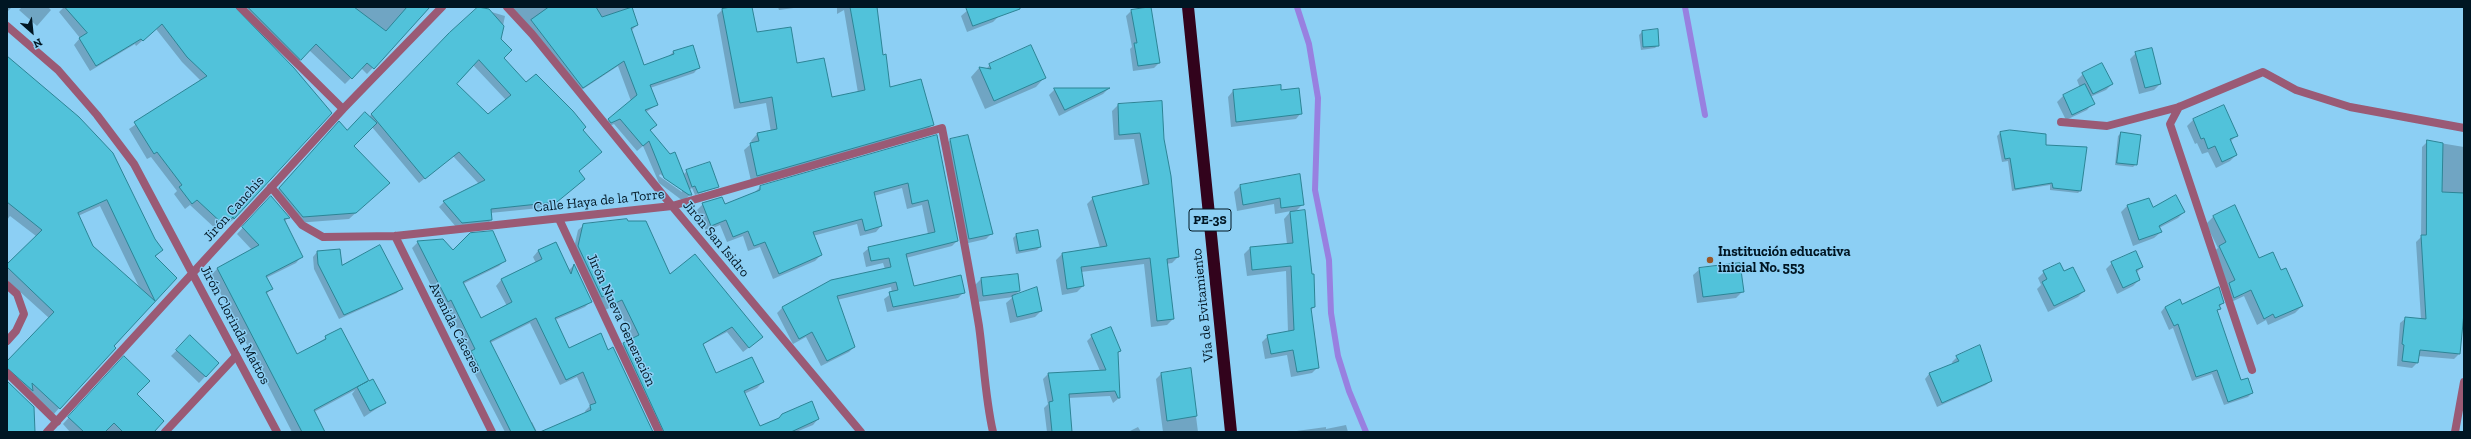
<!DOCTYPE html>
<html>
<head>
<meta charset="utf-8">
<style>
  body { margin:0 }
  #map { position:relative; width:2471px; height:439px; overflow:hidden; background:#8ccff4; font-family:"Zilla Slab",serif }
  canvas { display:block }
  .frame { position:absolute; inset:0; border:8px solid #001623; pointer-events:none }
  .north { position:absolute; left:12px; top:12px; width:40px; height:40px; -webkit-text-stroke:3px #8ccff4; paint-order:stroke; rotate:153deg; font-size:11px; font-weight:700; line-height:16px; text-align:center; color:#001623 }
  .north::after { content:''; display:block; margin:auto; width:14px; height:18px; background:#001623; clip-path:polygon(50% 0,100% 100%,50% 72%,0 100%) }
</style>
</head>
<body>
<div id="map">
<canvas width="2471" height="439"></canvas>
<div class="frame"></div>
<div class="north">N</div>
</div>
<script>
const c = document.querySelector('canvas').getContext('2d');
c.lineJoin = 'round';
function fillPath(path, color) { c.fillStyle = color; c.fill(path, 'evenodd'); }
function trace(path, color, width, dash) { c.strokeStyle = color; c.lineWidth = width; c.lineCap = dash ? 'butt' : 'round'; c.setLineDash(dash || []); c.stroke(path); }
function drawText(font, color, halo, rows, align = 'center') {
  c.font = font + ' "Zilla Slab",serif'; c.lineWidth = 3; c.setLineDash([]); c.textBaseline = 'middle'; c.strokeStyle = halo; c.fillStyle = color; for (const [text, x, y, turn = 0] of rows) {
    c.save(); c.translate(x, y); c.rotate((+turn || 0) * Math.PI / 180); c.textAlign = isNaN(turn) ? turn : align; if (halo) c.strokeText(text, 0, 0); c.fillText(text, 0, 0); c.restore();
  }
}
const shadow = new Path2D(`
  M 7,7 L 12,7 L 7,12 Z
  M 22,7 L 48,7 L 51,10 L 37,26 L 19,10 Z
  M 64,7 L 430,7 L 367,74 L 361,68 L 345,84 L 309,50 L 295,65 L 238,9 L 330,113 L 234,219 L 218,231 L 190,205 L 185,209 L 174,194 L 177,191 L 151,157 L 147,159 L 129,129 L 201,81 L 182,62 L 156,29 L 136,46 L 135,44 L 90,71 L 74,45 L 80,38 L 59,12 Z
  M 512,7 L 631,7 L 637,25 L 631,31 L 643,66 L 668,57 L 673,52 L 692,46 L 699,67 L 694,73 L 650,88 L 657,105 L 646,112 L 656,125 L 650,131 L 683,175 L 687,171 L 718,187 L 695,195 L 692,188 L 689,190 L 691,194 L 683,201 L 659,183 L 643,146 L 637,151 L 614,124 L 605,128 L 603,125 L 631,101 L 618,66 L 577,93 ZM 660,174 L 682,190 L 682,192 L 659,176 Z
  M 729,7 L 751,7 L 756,33 L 796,65 L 831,98 L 858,93 L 844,10 L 837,14 L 837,7 L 876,7 L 882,56 L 889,89 L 933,124 L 927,130 L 751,181 L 744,150 L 752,143 L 751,141 L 757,134 L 771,132 L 766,103 L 734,109 L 717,15 L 723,9 Z
  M 778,7 L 801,7 L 779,10 Z
  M 976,7 L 996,7 L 999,16 L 993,22 L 967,32 L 961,16 L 968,10 Z
  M 478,8 L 505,16 L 500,40 L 503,58 L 526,83 L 582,130 L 578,184 L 550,207 L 490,213 L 491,220 L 486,225 L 457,228 L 439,207 L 444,202 L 479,184 L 453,156 L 419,183 L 372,127 L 352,146 L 382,189 L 349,219 L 296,223 L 273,194 L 333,129 L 347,132 L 369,117 L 444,39 ZM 473,65 L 506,100 L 488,116 L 456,84 Z
  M 1131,11 L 1159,63 L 1154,68 L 1133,71 L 1130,49 L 1132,47 L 1126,16 Z
  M 1657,30 L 1658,45 L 1655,48 L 1641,50 L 1639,35 L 1642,32 Z
  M 2136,53 L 2160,84 L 2154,90 L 2139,94 L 2130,59 Z
  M 7,58 L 154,239 L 162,250 L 155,257 L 175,278 L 53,415 L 7,378 L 7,362 L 49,318 L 7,280 L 7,266 L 36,236 L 10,216 L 7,220 ZM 100,206 L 140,289 L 92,247 L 78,216 Z
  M 990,65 L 1044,78 L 1036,87 L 985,109 L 971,77 L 979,68 L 986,69 Z
  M 2083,74 L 2112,84 L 2106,90 L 2090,97 L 2093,103 L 2087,110 L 2066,120 L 2057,102 L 2063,96 L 2080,88 L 2077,80 Z
  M 1280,86 L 1280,91 L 1301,113 L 1296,119 L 1231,127 L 1228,97 L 1233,91 Z
  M 1055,89 L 1108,89 L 1103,94 L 1059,116 L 1049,95 Z
  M 1161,102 L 1163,139 L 1177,234 L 1178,257 L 1172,263 L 1166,264 L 1173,319 L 1167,325 L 1151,327 L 1144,264 L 1081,272 L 1083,286 L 1077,292 L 1062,295 L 1056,260 L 1062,254 L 1100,248 L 1087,204 L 1093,198 L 1143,187 L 1134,139 L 1114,140 L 1112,111 L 1118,105 Z
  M 2224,107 L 2236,136 L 2230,142 L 2236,155 L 2230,161 L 2216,168 L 2208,152 L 2202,154 L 2197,143 L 2195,144 L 2187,126 L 2193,120 Z
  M 2010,131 L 2045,146 L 2081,190 L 2078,193 L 2050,190 L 2050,185 L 2012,191 L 2008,161 L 2002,162 L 1997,136 L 2000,133 Z
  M 2121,133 L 2136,164 L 2133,167 L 2115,165 L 2118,136 Z
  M 936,136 L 957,241 L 952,246 L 906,258 L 913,287 L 964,292 L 958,298 L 887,312 L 884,299 L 892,293 L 891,287 L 837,300 L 854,347 L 849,352 L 821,366 L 806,337 L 793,344 L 777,313 L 782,308 L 885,269 L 883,263 L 866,267 L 863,253 L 869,248 L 928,234 L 922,205 L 907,209 L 902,188 L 874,196 L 881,226 L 876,232 L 860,236 L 857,224 L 813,236 L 821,255 L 815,261 L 773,279 L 760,247 L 748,251 L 743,236 L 727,242 L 720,225 L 706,231 L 697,210 L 703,204 L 724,205 L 754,193 L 760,187 Z
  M 950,140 L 992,233 L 986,239 L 964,244 L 945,146 Z
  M 2428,141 L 2464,147 L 2464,317 L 2459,354 L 2454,359 L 2418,356 L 2417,363 L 2412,368 L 2397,366 L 2400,323 L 2406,318 L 2421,319 L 2416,242 L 2421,237 L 2422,147 Z
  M 1299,175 L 1303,204 L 1295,212 L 1314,307 L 1310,311 L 1318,367 L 1312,373 L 1291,377 L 1287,355 L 1265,359 L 1262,342 L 1268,336 L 1288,332 L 1286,271 L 1247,276 L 1244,254 L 1250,248 L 1287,244 L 1284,219 L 1291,211 L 1275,214 L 1274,204 L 1237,211 L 1234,192 L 1240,186 Z
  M 271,197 L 288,218 L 284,222 L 302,256 L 296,263 L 266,278 L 272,289 L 266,294 L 297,355 L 341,329 L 368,382 L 385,403 L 364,417 L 352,394 L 355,390 L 314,412 L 324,432 L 292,432 L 211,275 L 217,269 L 252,250 L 237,234 Z
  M 2149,199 L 2152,208 L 2184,212 L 2178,218 L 2159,228 L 2161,232 L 2154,238 L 2133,246 L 2121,212 L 2127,206 Z
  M 2234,206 L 2258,260 L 2280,271 L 2302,306 L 2295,313 L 2268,325 L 2266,320 L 2257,325 L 2244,296 L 2227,304 L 2212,253 L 2218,248 L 2206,224 L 2213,217 Z
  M 584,225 L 669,276 L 756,342 L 743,352 L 727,332 L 702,345 L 716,374 L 763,382 L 757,388 L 744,394 L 760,428 L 777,420 L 782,415 L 818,419 L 813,425 L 796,432 L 657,432 L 618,349 L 633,339 L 616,305 L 605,310 L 573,252 L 578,230 Z
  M 1016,235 L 1040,247 L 1037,250 L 1016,254 L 1013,238 Z
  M 442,240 L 453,251 L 505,260 L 499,266 L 463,284 L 481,319 L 507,306 L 496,286 L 501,280 L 536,263 L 533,257 L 538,251 L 555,243 L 569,270 L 574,265 L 591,301 L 585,307 L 555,320 L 569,349 L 608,351 L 652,432 L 542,432 L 586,414 L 585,411 L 590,406 L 577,377 L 560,385 L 530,323 L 490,343 L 530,423 L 532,422 L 537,432 L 505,432 L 466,357 L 470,354 L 445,305 L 442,307 L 412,248 L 418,242 Z
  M 317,252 L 341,267 L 401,288 L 397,293 L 339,319 L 314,269 L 313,257 Z
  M 2112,263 L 2142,267 L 2136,273 L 2139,280 L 2133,286 L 2117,294 L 2106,269 Z
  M 1700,269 L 1742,292 L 1736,298 L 1697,303 L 1693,275 Z
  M 2044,272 L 2084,291 L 2078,297 L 2048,312 L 2037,289 L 2041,285 L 2038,278 Z
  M 1017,275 L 1019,291 L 1013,297 L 1041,311 L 1035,317 L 1010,323 L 1006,303 L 1013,297 L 977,302 L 975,285 L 981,279 Z
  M 2223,302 L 2216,312 L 2240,381 L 2252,393 L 2248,397 L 2224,405 L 2212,374 L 2192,381 L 2173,328 L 2169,330 L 2161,312 L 2165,307 L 2181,305 Z
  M 1092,336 L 1120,351 L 1117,354 L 1119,398 L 1113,403 L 1110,396 L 1068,398 L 1071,432 L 1047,432 L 1044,408 L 1048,404 L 1043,379 L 1048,374 L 1100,371 L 1087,341 Z
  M 190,337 L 218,363 L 199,383 L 171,356 Z
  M 1979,347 L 1991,381 L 1986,385 L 1937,407 L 1925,379 L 1929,374 L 1953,364 L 1952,362 L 1957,357 Z
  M 118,363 L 153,432 L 70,432 L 63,424 Z
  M 1190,370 L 1198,432 L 1163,432 L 1156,379 L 1161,374 Z
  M 1346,425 L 1348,432 L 1289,432 L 1326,427 L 1326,429 Z
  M 1138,427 L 1141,432 L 1128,432 Z`);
const stream = new Path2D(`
  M 1297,7 L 1309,44 L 1318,98 L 1315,190 L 1329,260 L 1331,313 L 1338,356 L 1349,391 L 1366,432
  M 1685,7 L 1705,115`);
const building = new Path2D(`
  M 65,7 L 235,7 L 294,68 L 332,113 L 234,219 L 233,217 L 225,226 L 197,200 L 192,204 L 179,187 L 182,185 L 157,152 L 154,154 L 134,122 L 207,76 L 187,57 L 162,24 L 143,41 L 141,39 L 96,66 L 79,38 L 87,33 Z
  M 248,7 L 354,7 L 386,31 L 407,7 L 430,7 L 374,69 L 367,63 L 352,79 L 316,44 L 301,60 Z
  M 478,7 L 489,9 L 504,26 L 501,39 L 512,50 L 504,58 L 526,82 L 536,74 L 573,111 L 586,127 L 583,130 L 602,152 L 579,171 L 585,179 L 557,202 L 491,209 L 492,220 L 462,223 L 443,201 L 485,180 L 459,152 L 425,179 L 371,114 L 449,33 ZM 479,60 L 511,95 L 488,114 L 457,84 Z
  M 549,7 L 596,7 L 602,17 L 632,7 L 638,25 L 631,28 L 644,65 L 674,54 L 673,51 L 693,45 L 700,68 L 650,85 L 658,105 L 645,110 L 657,125 L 650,130 L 670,154 L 675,152 L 692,195 L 689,195 L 664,178 L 649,141 L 643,146 L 620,119 L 611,123 L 608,119 L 637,95 L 624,61 L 583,88 L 531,20 Z
  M 731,7 L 752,7 L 757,32 L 791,27 L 797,63 L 824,58 L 832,97 L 865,90 L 850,7 L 877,7 L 883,55 L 886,54 L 890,87 L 921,79 L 934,125 L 757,176 L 750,143 L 759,141 L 757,133 L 777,129 L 772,97 L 740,103 L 722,9 Z
  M 966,7 L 1020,7 L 1020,9 L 973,26 Z
  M 1151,7 L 1160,63 L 1138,66 L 1134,43 L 1137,43 L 1131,10 Z
  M 1658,29 L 1659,46 L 1643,47 L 1642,31 Z
  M 1031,45 L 1046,78 L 994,101 L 979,67 L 991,69 L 989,64 Z
  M 2152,48 L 2161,84 L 2145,88 L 2135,52 Z
  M 7,56 L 79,117 L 113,153 L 155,239 L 163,250 L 155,256 L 177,278 L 114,346 L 116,348 L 60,409 L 32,383 L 33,391 L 7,368 L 7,361 L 54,312 L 7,267 L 7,264 L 42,230 L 7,202 ZM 107,200 L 155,301 L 93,246 L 78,213 Z
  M 2102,63 L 2113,84 L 2093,94 L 2082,73 Z
  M 2085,84 L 2095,104 L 2072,115 L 2063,95 Z
  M 1281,85 L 1281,90 L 1299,88 L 1302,114 L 1236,122 L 1233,90 Z
  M 1054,88 L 1110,88 L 1065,110 Z
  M 1162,101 L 1164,139 L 1171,176 L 1179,257 L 1167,259 L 1174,319 L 1157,321 L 1150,258 L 1081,267 L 1084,286 L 1067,289 L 1062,253 L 1107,246 L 1092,197 L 1149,184 L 1140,133 L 1119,135 L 1118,104 Z
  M 2224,105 L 2238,136 L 2230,139 L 2237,155 L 2222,162 L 2215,146 L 2208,149 L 2204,138 L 2201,139 L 2193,119 Z
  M 365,112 L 377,123 L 354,146 L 390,183 L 356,213 L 303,217 L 279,188 L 339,121 L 347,130 Z
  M 2010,130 L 2046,134 L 2046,145 L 2087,147 L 2081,191 L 2053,188 L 2052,183 L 2015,189 L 2010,158 L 2005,159 L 2000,132 Z
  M 2121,132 L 2141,135 L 2137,165 L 2117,163 Z
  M 937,135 L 958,241 L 906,254 L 914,286 L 961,275 L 965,293 L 893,307 L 889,292 L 898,290 L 896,282 L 837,296 L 855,347 L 827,361 L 812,332 L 799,339 L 782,307 L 831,280 L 891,267 L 889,258 L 871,261 L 868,247 L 935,232 L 928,200 L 912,204 L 908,183 L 874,192 L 882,226 L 865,231 L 862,219 L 813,232 L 822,255 L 779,274 L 765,242 L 754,246 L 748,231 L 733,237 L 726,220 L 711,226 L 702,203 L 722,197 L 725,204 L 760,190 L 760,186 Z
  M 968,135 L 993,234 L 969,239 L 950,139 Z
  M 2427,140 L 2443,143 L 2442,192 L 2464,193 L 2464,313 L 2460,354 L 2420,350 L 2418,363 L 2402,361 L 2404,345 L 2402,344 L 2405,317 L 2426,319 L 2421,235 L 2426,235 Z
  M 710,162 L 719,187 L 698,193 L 695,186 L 692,187 L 686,170 Z
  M 1300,174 L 1304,205 L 1281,208 L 1280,198 L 1243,205 L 1240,185 Z
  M 2176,195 L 2185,212 L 2159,226 L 2162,232 L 2139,240 L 2127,205 L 2149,198 L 2153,207 Z
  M 271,196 L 290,218 L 284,219 L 303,257 L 266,276 L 273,289 L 266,292 L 297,354 L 326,339 L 325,336 L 341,328 L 369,381 L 373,379 L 386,403 L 370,411 L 357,387 L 368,381 L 314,410 L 325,432 L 302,432 L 217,268 L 259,245 L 242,227 Z
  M 2235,205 L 2259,258 L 2273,252 L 2281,270 L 2286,268 L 2303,306 L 2275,318 L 2273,314 L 2264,319 L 2251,290 L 2234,298 L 2229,283 L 2235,280 L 2219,246 L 2226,242 L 2213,216 Z
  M 1305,210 L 1312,274 L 1314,274 L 1315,307 L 1311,308 L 1319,368 L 1297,372 L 1293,350 L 1271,354 L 1267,335 L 1294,330 L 1291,266 L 1252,270 L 1250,247 L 1293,243 L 1290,212 Z
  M 627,219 L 628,221 L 646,221 L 670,274 L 695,254 L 763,337 L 749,348 L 732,327 L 703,344 L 716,373 L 752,357 L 764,382 L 744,391 L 760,426 L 779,418 L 782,414 L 812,401 L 819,419 L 791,432 L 664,432 L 623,343 L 639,335 L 622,300 L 611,305 L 606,295 L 602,297 L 578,246 L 583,224 Z
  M 1038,230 L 1041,247 L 1019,251 L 1016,234 Z
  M 493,231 L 506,261 L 463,282 L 481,318 L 512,302 L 501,279 L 542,259 L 538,250 L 556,242 L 571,274 L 574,264 L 592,302 L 555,318 L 569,348 L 601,333 L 608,350 L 613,347 L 653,432 L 540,432 L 591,410 L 590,405 L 596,403 L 583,372 L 566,380 L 536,318 L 490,341 L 536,432 L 511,432 L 471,351 L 475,349 L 451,300 L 448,302 L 417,241 L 443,239 L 453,250 L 470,233 Z
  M 380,245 L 403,289 L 344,315 L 318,264 L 317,251 L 340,249 L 342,265 Z
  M 2136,251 L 2143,267 L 2136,270 L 2140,280 L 2123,288 L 2111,262 Z
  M 1740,263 L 1744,292 L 1703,297 L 1699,268 Z
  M 2060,263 L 2064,271 L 2073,267 L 2085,291 L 2054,306 L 2042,282 L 2047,279 L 2043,271 Z
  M 1018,274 L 1020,291 L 983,296 L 981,278 Z
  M 1037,287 L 1042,311 L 1017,317 L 1012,296 Z
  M 2219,287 L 2224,303 L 2219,305 L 2221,309 L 2217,310 L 2241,380 L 2248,378 L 2253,393 L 2228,402 L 2217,370 L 2196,377 L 2178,324 L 2174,326 L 2165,307 L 2180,299 L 2182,304 Z
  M 1111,327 L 1121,351 L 1118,352 L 1120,398 L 1118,398 L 1115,391 L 1069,394 L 1072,432 L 1052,432 L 1049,402 L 1053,401 L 1048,373 L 1106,370 L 1091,335 Z
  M 190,335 L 219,363 L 206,377 L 176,350 Z
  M 1980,345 L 1992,381 L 1942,403 L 1929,373 L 1959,361 L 1956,356 Z
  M 124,356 L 150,381 L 137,394 L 164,421 L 154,432 L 123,432 L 114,423 L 105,432 L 84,432 L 68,417 Z
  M 1191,368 L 1197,416 L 1167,421 L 1161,373 Z
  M 7,381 L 34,407 L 35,432 L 7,432 Z`);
const lane = new Path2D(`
  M 165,432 L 236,356`);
const street = new Path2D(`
  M 240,7 L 343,109
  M 507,7 L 532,34 L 672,206 L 861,432
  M 7,26 L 58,70 L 97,115 L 134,164 L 277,432
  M 2179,107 L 2170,124 L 2252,370
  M 2061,122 L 2107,126 L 2179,107 L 2263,72 L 2296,90 L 2350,107 L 2464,128
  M 271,187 L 302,225 L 323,237 L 395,236 L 672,206 L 942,128 C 955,194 968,260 979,326 C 984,362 985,397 993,432
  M 559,219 L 659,432
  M 395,236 L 492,432
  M 7,285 L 17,294 L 24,314 L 16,331 L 7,341
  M 7,373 L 57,422
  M 47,432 L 343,109 L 442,7
  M 2455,432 L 2464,382`);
const highway = new Path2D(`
  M 1188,7 L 1231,432`);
const markers = [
  [1710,260,4,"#9b5828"]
];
const shields = [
  [1210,220,42]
];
const shieldNames = [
  ["PE-3S",1210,220]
];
const streetNames = [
  ["Calle Haya de la Torre",599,201,-6],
  ["Jirón Canchis",234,209,-48],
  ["Jirón San Isidro",716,239,50],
  ["Vía de Evitamiento",1203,305,-96],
  ["Jirón Nueva Generación",621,320,65],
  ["Jirón Clorinda Mattos",235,325,62],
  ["Avenida Cáceres",455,328,63]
];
const poiNames = [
  ["Institución educativa",1718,252],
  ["inicial No. 553",1718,268]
];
fillPath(shadow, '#0003');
trace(stream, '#9880e0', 6);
fillPath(building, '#51c2da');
trace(building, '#2c8495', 1);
trace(lane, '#9a5a75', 8);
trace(street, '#9a5a75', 8);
trace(highway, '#32031c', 12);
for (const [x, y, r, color] of markers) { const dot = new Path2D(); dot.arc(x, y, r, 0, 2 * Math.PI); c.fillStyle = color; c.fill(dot); trace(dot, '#8ccff4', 1.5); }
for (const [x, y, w] of shields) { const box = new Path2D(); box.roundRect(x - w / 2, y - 11, w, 22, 3); c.fillStyle = '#8ccff4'; c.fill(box); trace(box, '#001623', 1); }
drawText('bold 13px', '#001623', null, shieldNames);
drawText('14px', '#001623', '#8ccff4', streetNames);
drawText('bold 14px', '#001623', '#8ccff4', poiNames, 'left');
</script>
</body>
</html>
